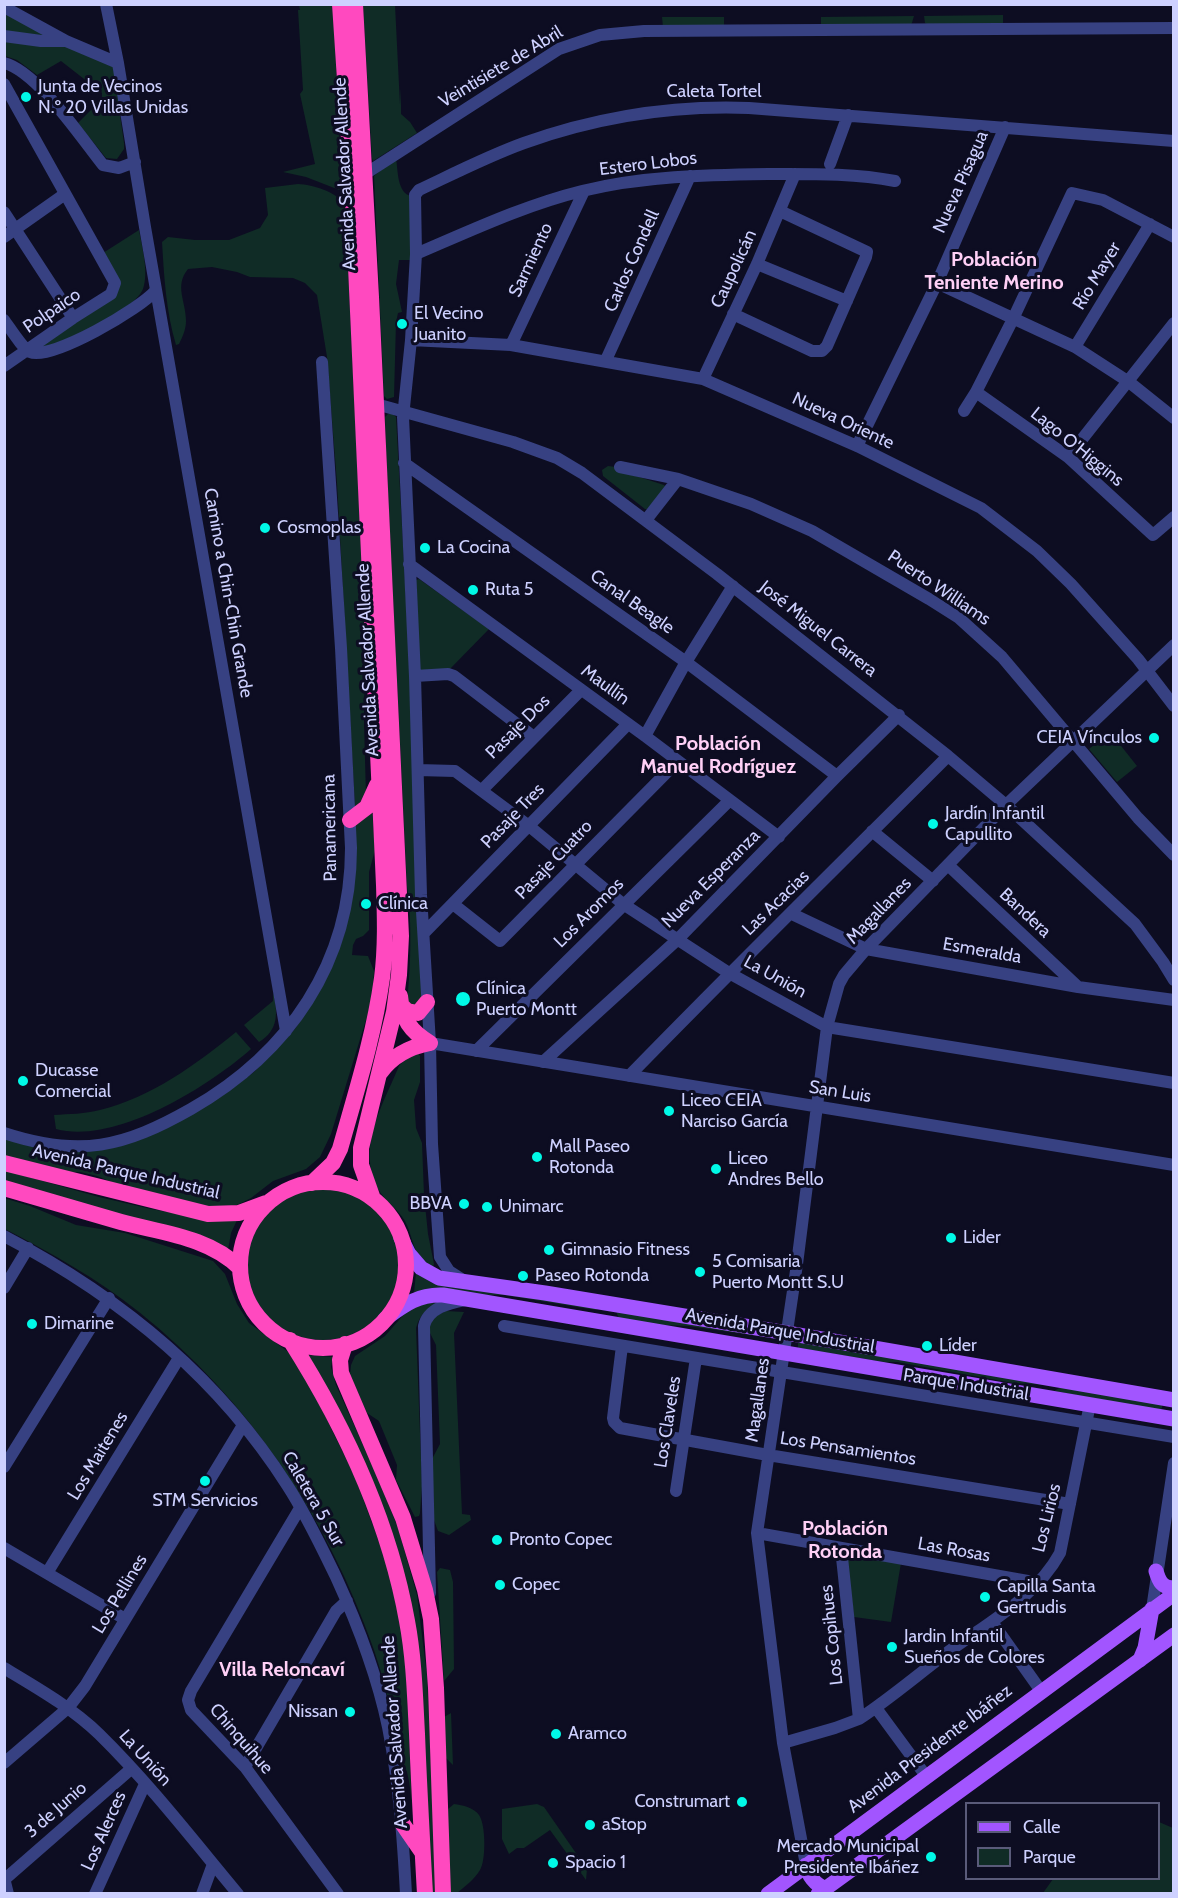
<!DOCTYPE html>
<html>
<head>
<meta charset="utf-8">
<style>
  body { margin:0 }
  #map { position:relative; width:1178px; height:1898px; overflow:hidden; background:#0d0d22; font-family:Cabin,sans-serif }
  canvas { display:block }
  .frame { position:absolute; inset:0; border:6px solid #ced1ff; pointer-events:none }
  .legend { position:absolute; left:965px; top:1802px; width:195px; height:78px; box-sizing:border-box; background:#0d0d22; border:2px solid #5a5b7a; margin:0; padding:8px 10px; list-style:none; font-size:18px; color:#ced1ff }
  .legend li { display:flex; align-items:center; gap:12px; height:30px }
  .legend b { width:30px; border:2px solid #5a5b7a }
</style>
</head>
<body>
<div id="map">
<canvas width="1178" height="1898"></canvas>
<div class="frame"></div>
<ul class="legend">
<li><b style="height:8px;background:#a255ff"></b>Calle</li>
<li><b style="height:16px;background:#102c26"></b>Parque</li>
</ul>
</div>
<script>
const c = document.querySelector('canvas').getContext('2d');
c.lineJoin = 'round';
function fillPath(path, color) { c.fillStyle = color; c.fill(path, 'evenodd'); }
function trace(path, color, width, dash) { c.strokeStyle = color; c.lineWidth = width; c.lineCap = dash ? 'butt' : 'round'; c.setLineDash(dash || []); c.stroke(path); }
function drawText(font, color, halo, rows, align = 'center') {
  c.font = font + ' Cabin,sans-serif'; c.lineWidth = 6; c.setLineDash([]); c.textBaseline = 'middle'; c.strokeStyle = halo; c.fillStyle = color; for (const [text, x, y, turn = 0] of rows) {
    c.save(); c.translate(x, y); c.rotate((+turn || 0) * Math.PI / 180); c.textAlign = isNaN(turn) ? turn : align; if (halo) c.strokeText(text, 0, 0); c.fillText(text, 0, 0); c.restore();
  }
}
const green = new Path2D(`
  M 299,5 L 333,5 L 342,191 L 306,177 L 283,172 L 315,164 L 300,94 L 303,90 L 298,10 L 300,10 Z
  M 363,5 L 395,5 L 400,105 L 401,88 L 401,114 L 410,122 L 417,133 L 373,161 L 372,158 Z
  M 4,11 L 113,65 L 124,143 L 124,149 L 117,159 L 106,158 L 78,123 L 102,99 L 102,93 L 61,61 L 37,75 L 17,60 L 5,56 Z
  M 1003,15 L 1003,23 L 1000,26 L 928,25 L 925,23 L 924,16 Z
  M 914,16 L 911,26 L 821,27 L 821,17 Z
  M 662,17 L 724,17 L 724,27 L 663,27 Z
  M 396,158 C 398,170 397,193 411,196 L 411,260 L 399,260 L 396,284 L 402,312 L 398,313 L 396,322 L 394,397 L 387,399 L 384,396 L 374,176 Z
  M 298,184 C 313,185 336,191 345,205 L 365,623 L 364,723 L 366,796 L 355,807 L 337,483 L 327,357 L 317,295 L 305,283 L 293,278 L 250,277 L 237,272 L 212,267 L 188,269 C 174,286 186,301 186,321 C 186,329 183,336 179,344 L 176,345 C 166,312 164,276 162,242 L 168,237 L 195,240 L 229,240 L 260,228 L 268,215 L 265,188 Z
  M 139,230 C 142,247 149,272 143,289 C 134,311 64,343 41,349 L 38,343 L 112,296 L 103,253 Z
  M 388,414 L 393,414 L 396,417 L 410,674 L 422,1003 L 419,1009 L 407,1001 C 411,967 412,919 407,886 L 386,453 L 385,417 Z
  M 608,466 L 616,467 L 630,474 L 664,485 L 666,487 L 647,509 L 645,509 L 603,476 L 602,470 Z
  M 419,579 L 489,629 L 448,671 L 419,671 L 416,580 Z
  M 1110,732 L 1137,766 L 1117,782 L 1089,749 Z
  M 372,808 L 375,850 L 369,872 L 369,930 L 363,936 L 356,939 L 353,945 L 352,955 L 368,956 L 374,971 L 373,988 L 369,1010 L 331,1134 L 320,1157 L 306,1169 L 273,1181 L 251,1198 L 237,1205 L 208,1207 L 126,1188 L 97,1176 L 80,1172 L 56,1172 L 5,1158 L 4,1139 L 81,1151 L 222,1096 L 254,1072 L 295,1029 L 310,1006 L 335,959 L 344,935 L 351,905 L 356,857 L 355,825 Z
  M 273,992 C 278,1012 279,1030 259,1042 L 244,1025 L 273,1001 Z
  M 236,1032 L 251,1049 C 208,1087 115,1145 56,1129 L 54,1115 C 69,1114 85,1114 100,1110 C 150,1098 197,1064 236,1032 Z
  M 418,1053 L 420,1056 L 420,1082 L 414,1100 L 416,1128 L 422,1143 L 424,1195 L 428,1234 L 434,1264 L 433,1267 C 429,1265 424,1262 421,1259 C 413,1249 411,1232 405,1221 C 398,1209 385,1201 378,1189 C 356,1147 383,1105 399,1066 L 404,1060 Z
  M 4,1170 L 99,1197 L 151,1209 L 205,1219 L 238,1218 L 231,1233 L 228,1250 L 5,1181 Z
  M247 1264a76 76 0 1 1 152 0a76 76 0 1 1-152 0Z
  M 4,1198 L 30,1206 L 76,1225 L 125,1233 L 213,1261 L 225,1274 L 237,1304 L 249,1323 L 287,1351 L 301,1367 L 355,1477 L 386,1561 L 405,1643 L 412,1808 C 411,1796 410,1784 407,1772 C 405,1767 401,1761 399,1756 C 397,1749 397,1741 396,1734 C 390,1706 383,1677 374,1650 C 328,1518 249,1400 139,1312 C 98,1279 51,1253 5,1229 Z
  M 416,1272 L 432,1283 L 598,1308 L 596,1310 L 504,1295 L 480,1295 L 432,1288 L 414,1293 Z
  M 443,1301 C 429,1306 420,1313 416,1328 L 422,1486 L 420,1513 L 419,1516 L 415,1517 L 396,1480 L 397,1465 L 379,1421 L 367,1413 L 350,1375 L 351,1365 L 355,1356 L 385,1336 L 406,1312 L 414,1305 Z
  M 446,1311 L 464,1312 L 454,1333 L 462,1514 L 470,1515 L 471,1520 L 449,1535 L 438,1531 L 434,1520 L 432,1459 L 440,1444 L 436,1345 L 429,1331 L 431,1321 L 436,1316 Z
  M 616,1311 L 773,1338 L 688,1326 L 659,1325 L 619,1319 Z
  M 798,1341 L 1047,1385 L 1013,1383 L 897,1362 L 884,1362 L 798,1348 Z
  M 307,1355 L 333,1357 L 331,1367 L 336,1385 L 376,1474 L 398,1528 L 417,1595 L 427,1676 L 437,1893 L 430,1893 L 407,1594 Z
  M 1065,1385 L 1162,1405 L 1162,1408 L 1159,1410 L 1054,1391 Z
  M 849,1555 L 901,1563 L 891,1622 L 854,1617 L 847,1559 Z
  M 440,1568 L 450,1570 L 453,1582 L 454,1669 L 444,1681 L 437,1572 Z
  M 451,1713 L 453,1765 L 446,1758 L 444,1717 Z
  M 454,1804 C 463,1805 474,1808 479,1815 C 486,1825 486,1861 480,1870 C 475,1879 464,1887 457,1893 L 448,1893 L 448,1809 Z
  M 537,1804 L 544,1807 L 587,1869 L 586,1880 L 550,1830 L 524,1848 L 517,1848 L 509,1854 L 502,1839 L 502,1809 Z
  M 1159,1822 L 1173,1828 L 1173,1893 L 1043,1893 L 1053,1879 L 1158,1878 Z`);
const minor = new Path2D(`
  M 106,4 L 118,63 L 145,227 L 286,1031
  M 4,7 L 66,41 L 118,63
  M 4,36 L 41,41 L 66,41
  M 4,63 C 37,71 82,139 103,165 L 119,168 L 135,162
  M 4,84 L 115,283 L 111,294 L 73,318 L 4,366
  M 830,164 L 848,115
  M 365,174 L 559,49 L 600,35 L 644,31 L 1174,28
  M 4,212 L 73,318
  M 4,237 L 65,194
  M 416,254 C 470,231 525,205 582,191 C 643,176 705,175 768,174 C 809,174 854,173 895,181
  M 757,264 L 847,301
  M 937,283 L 1075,347 L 1129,382 L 1174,418
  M 733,314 L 812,351 L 822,351 L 827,346 L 866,257 L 867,252 L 780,211
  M 4,320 C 10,328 23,349 30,352 C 51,361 142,308 156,290
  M 411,340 L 511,345 L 703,379 L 857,446 L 981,508 L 1037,551 L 1071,584 L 1138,659 L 1174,706
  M 511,345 L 584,191
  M 1075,347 L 1150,224
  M 606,360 L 690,176
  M 703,379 L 757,264 L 795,174
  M 976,392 L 1068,457 L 1153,535 L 1174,517
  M 376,404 L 513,442 L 557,458 L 582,473 L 717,574 L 948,756 L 1006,805 L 1135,924 L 1163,962 L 1174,980
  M 964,411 L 976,392 L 1013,319 L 1072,193 L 1103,200 L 1174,237
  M 857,446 L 937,283 L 1005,127
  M 1068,457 L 1174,323
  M 404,463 L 686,662 L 837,776
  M 620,467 L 678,479
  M 646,520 L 678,479 L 751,504 L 812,531 L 929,599 L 959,618 L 1002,657 L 1138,818 L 1174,855
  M 409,564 L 645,736 L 779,837
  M 415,676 L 448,674 L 454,676 L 534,737
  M 645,736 L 686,662 L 733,586
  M 418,770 L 455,771 L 529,826 L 623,904 L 729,973 L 827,1027 L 1174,1083
  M 482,790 L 581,690
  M 872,831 L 933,881
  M 948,865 L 1078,987
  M 453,904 L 500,941 L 677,762
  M 792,914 L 866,949 L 1078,987 L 1174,1000
  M 424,933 L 628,724
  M 430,1043 L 1174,1165
  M 476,1051 L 729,801
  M 543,1062 L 677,940 L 837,776 L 899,715
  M 629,1076 C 734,968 842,862 948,756
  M 4,1133 C 80,1158 124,1147 191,1109 C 289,1053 351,963 351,848 L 341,648 L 322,362
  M 4,1236 C 117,1295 218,1377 287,1485 C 306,1514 321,1546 336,1577 C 358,1625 377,1675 388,1727 C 399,1782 403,1838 406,1894
  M 463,1280 L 449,1271 L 440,1257 L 432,1144 L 430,1043 L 421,895 L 415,676 L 403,417 L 411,340 L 416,254 L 415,195 L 419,190 C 453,174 488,156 524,143 C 597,117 671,105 749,108 L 1174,141
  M 4,1288 L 28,1248
  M 504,1326 L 1174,1437
  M 622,1346 L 613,1418 L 614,1422 L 620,1428 L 768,1455 L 1070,1504
  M 4,1467 L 109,1298
  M 676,1491 L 696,1358
  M 300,1508 L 191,1691 L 188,1700 L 191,1710 L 245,1767 L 338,1894
  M 757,1533 L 1039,1583
  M 4,1548 L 125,1619
  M 841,1548 L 859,1719
  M 47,1573 L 179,1358
  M 430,1593 L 424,1326 C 428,1308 449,1303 465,1300
  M 1152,1609 L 1174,1463
  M 992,1622 L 1041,1691
  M 4,1668 C 37,1688 71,1707 99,1734 C 149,1783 193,1840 238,1894
  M 876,1708 L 926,1776
  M 783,1743 L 835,1728 L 859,1719 C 888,1700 915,1677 944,1655 C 984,1625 1035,1599 1060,1553 L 1090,1404
  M 4,1763 L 68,1708 L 85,1686 L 243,1425
  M 245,1767 L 336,1611 L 347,1601
  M 806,1865 L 783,1743 L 757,1533 L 797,1264 L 827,1027 L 839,984 L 844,975 L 866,949 L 1006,805 L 1174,645
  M 4,1878 L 8,1894
  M 5,1879 L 131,1769
  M 95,1894 L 145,1784
  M 202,1894 L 213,1864`);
const major = new Path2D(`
  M 401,1238 L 409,1254 L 421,1268 L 439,1278 L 545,1293 L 787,1333 L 1174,1400
  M 385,1319 C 404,1305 418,1294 443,1295 L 1174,1419
  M 1156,1571 C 1159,1581 1162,1588 1174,1588
  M 1140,1660 L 1145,1648 L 1152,1609
  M 806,1865 C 808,1875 815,1885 825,1888
  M 768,1894 L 1174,1594
  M 818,1894 L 1174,1635`);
const highway = new Path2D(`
  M 355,4 L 371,297 L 401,936 L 399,975 L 394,1012 L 361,1148 L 361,1165 L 373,1199
  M 350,820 L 367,807 L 377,785
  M 400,996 C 402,1019 410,1031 430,1043
  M 401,1005 L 407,1011 L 418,1013 L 427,1002
  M 380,1073 C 392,1056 409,1047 430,1043
  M 4,1163 L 208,1214 L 239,1213 L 266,1203
  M240 1265a83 83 0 1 1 166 0a83 83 0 1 1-166 0Z
  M 312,1183 L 333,1163 L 340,1149 C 356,1092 374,1036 382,978 C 386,947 385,916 384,885 L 353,201 L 340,4
  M 4,1188 C 43,1199 82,1211 121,1222 C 162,1233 209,1237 240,1268
  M 290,1340 C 344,1425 389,1521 407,1621 C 414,1658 415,1696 417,1734 C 419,1787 422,1840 425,1894
  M 345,1344 L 340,1360 L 341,1373 L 403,1518 L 425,1590 L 431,1619 L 436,1688 L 443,1894
  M 402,1823 L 422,1852`);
const markers = [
  [26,97,6,"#00f9e7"],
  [402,324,6,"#00f9e7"],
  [265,528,6,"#00f9e7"],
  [425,548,6,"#00f9e7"],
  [473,590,6,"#00f9e7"],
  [1154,738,6,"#00f9e7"],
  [933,824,6,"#00f9e7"],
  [366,904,6,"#00f9e7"],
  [463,999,8,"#00f9e7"],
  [23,1081,6,"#00f9e7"],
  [669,1111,6,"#00f9e7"],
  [537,1157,6,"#00f9e7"],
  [716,1169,6,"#00f9e7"],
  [464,1204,6,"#00f9e7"],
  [487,1207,6,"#00f9e7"],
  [951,1238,6,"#00f9e7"],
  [549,1250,6,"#00f9e7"],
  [700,1272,6,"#00f9e7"],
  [523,1276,6,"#00f9e7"],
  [32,1324,6,"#00f9e7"],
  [927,1346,6,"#00f9e7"],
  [205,1481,6,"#00f9e7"],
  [497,1540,6,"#00f9e7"],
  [500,1585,6,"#00f9e7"],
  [985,1597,6,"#00f9e7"],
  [892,1647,6,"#00f9e7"],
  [350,1712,6,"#00f9e7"],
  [556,1734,6,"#00f9e7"],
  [742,1802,6,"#00f9e7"],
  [590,1825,6,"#00f9e7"],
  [931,1857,6,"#00f9e7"],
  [553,1863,6,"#00f9e7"]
];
const streetNames = [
  ["Veintisiete de Abril",501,67,-31],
  ["Caleta Tortel",714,92],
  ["Estero Lobos",648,164,-7],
  ["Avenida Salvador Allende",345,174,-93],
  ["Nueva Pisagua",961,182,-66],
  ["Sarmiento",531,260,-65],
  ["Carlos Condell",632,261,-66],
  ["Caupolicán",734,269,-65],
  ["Río Mayer",1097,276,-59],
  ["Polpaico",52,311,-34],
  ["Nueva Oriente",843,421,25],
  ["Lago O'Higgins",1077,447,39],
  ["Puerto Williams",939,588,34],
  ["Camino a Chin-Chin Grande",228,593,80],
  ["Canal Beagle",632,602,35],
  ["José Miguel Carrera",818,629,38],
  ["Avenida Salvador Allende",368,660,-93],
  ["Maullín",605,685,36],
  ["Pasaje Dos",518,727,-45],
  ["Pasaje Tres",513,816,-46],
  ["Panamericana",330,828,-91],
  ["Pasaje Cuatro",554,860,-46],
  ["Nueva Esperanza",711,879,-45],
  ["Las Acacias",776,903,-44],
  ["Magallanes",879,911,-46],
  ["Los Aromos",589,913,-45],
  ["Bandera",1025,913,43],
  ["Esmeralda",982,951,10],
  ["La Unión",775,977,29],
  ["San Luis",840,1092,9],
  ["Avenida Parque Industrial",126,1172,13],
  ["Avenida Parque Industrial",780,1331,10],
  ["Parque Industrial",966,1385,9],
  ["Magallanes",758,1400,-82],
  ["Los Claveles",668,1422,-81],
  ["Los Pensamientos",848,1449,9],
  ["Los Maitenes",98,1456,-59],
  ["Caletera 5 Sur",313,1499,60],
  ["Los Lirios",1047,1518,-76],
  ["Las Rosas",954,1550,10],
  ["Los Pellines",120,1594,-59],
  ["Los Copihues",832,1635,-96],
  ["Avenida Salvador Allende",395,1732,-94],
  ["Chinquihue",241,1739,49],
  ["Avenida Presidente Ibáñez",930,1749,-37],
  ["La Unión",145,1758,48],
  ["3 de Junio",56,1810,-41],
  ["Los Alerces",104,1831,-66]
];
const poiNames = [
  ["Junta de Vecinos",38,87],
  ["N.º 20 Villas Unidas",38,108],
  ["El Vecino",414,314],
  ["Juanito",414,335],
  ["Cosmoplas",277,528],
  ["La Cocina",437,548],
  ["Ruta 5",485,590],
  ["CEIA Vínculos",1142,738,"right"],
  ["Jardín Infantil",945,814],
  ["Capullito",945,835],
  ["Clínica",378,904],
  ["Clínica",476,989],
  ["Puerto Montt",476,1010],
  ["Ducasse",35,1071],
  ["Comercial",35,1092],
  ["Liceo CEIA",681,1101],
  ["Narciso García",681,1122],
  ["Mall Paseo",549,1147],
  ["Rotonda",549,1168],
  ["Liceo",728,1159],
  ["Andres Bello",728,1180],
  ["BBVA",452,1204,"right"],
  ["Unimarc",499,1207],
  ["Lider",963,1238],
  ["Gimnasio Fitness",561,1250],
  ["5 Comisaria",712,1262],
  ["Puerto Montt S.U",712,1283],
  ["Paseo Rotonda",535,1276],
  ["Dimarine",44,1324],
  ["Líder",939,1346],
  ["STM Servicios",205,1501,"center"],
  ["Pronto Copec",509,1540],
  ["Copec",512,1585],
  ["Capilla Santa",997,1587],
  ["Gertrudis",997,1608],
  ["Jardin Infantil",904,1637],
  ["Sueños de Colores",904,1658],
  ["Nissan",338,1712,"right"],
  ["Aramco",568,1734],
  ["Construmart",730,1802,"right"],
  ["aStop",602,1825],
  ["Mercado Municipal",919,1847,"right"],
  ["Presidente Ibáñez",919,1868,"right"],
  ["Spacio 1",565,1863]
];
const neighbourhoodNames = [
  ["Población",994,260],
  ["Teniente Merino",994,283],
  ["Población",718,744],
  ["Manuel Rodríguez",718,767],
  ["Población",845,1529],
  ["Rotonda",845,1552],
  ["Villa Reloncaví",282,1670]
];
fillPath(green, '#102c26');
trace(minor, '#374182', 12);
trace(major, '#a255ff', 15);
trace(highway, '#ff49bf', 16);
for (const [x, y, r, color] of markers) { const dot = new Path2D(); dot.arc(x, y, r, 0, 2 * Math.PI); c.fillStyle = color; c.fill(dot); trace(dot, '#0d0d22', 2); }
drawText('18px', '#ced1ff', '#0d0d22', streetNames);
drawText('18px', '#ced1ff', '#0d0d22', poiNames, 'left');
drawText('bold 20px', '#ffd0f6', '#0d0d22', neighbourhoodNames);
</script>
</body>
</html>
